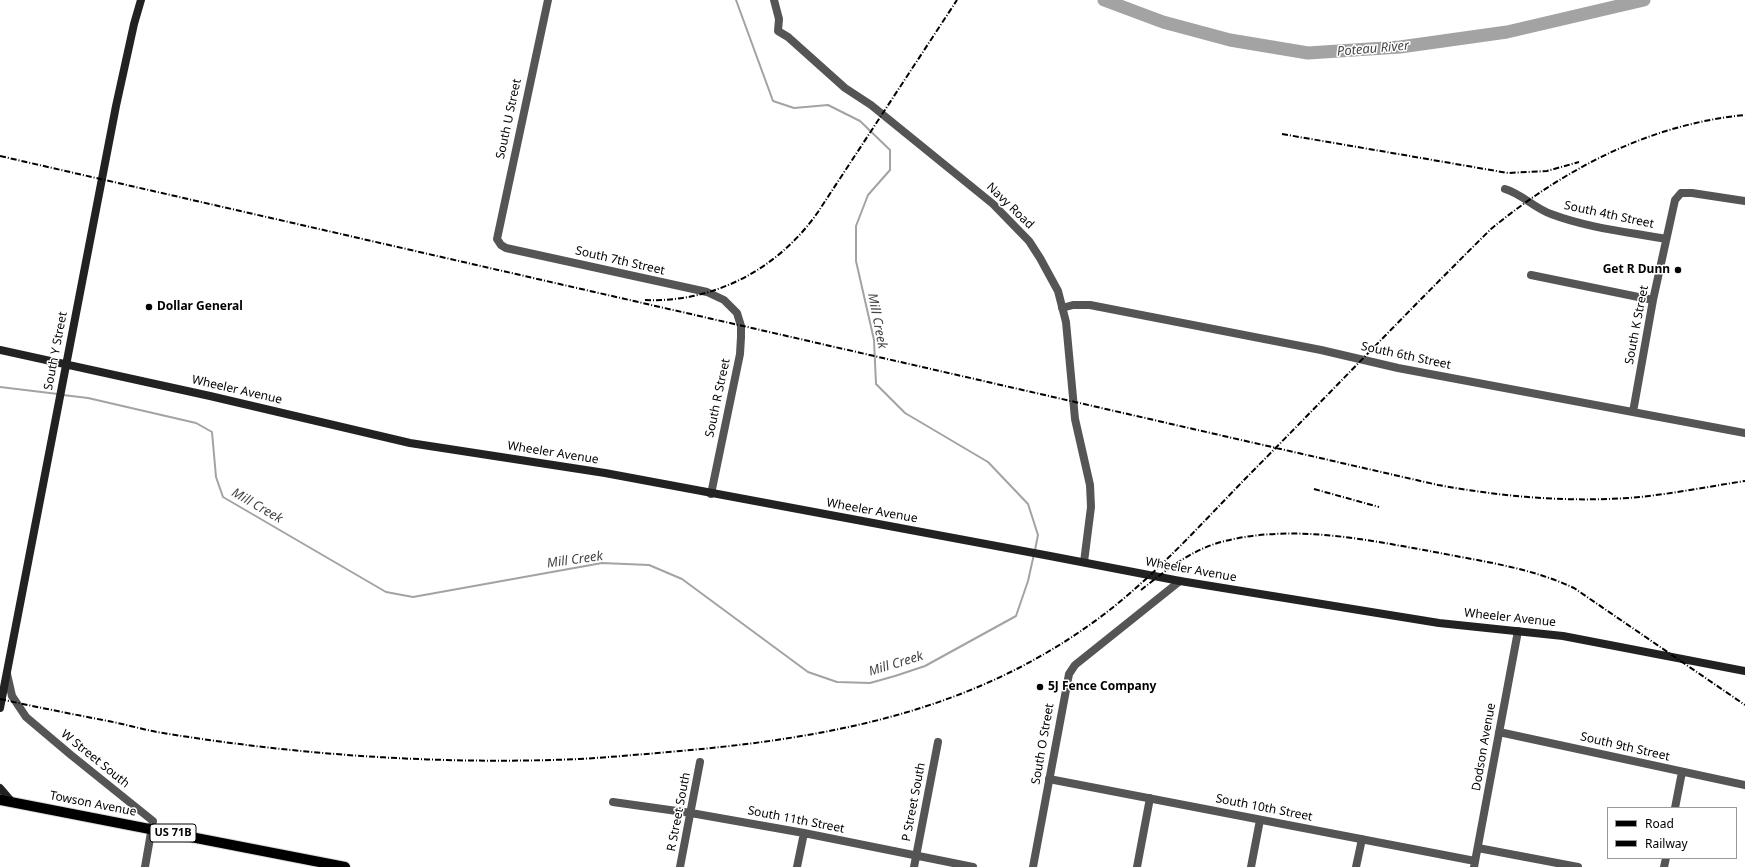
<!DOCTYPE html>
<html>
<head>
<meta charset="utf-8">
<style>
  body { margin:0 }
  #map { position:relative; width:1745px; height:867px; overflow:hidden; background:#fff; font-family:"Noto Sans",sans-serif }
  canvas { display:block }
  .legend { position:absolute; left:1607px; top:807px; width:130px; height:52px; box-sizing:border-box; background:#fff; border:1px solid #999; margin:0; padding:5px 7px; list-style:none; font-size:12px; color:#000 }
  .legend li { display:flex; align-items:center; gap:8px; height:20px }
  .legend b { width:20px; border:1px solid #999 }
</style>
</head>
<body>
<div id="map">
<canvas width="1745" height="867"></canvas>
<ul class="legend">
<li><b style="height:5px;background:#000"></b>Road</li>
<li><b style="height:5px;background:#000"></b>Railway</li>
</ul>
</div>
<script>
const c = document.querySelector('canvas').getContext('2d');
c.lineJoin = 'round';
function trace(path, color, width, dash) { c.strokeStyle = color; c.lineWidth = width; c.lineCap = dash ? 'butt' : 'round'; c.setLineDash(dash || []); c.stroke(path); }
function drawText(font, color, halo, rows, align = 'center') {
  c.font = font + ' "Noto Sans",sans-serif'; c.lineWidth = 3; c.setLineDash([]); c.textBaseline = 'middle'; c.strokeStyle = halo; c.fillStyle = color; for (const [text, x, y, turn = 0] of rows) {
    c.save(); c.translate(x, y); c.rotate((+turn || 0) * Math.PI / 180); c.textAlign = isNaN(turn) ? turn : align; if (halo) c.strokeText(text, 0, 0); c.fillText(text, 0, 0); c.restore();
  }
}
const stream = new Path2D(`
  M 736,0 L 773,101 L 794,108 L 828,105 L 860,121 L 890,150 L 890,170 L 868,195 L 856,226 L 856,261 L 874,340 L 876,384 L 905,413 L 988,462 L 1028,504 L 1038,535 L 1035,550
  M 0,387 L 58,394
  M 63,395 L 88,398 L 196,423 L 212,432 L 216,477 L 223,497 L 386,592 L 413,597 L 602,563 L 649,565 L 682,579 L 808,672 L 837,682 L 870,683 L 895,676 L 925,666 L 1016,616 L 1028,581 L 1034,554`);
const river = new Path2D(`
  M 1104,0 L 1163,22 L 1230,40 L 1308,53 L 1400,47 L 1507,32 L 1644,0`);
const minor = new Path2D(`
  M 548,0 L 497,239 L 501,245 L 506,248 L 707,292 L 724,300 L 737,313 L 741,326 L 741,337 L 740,354 L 711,494
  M 774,0 L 779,19 L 778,31 L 788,37 L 845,88 L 871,105 L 993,204 L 1029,241 L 1040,258 L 1058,291 L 1066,322 L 1075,419 L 1090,485 L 1091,507 L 1084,562
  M 1505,189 C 1522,194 1534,208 1551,214 C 1588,228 1628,232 1666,239
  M 1531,275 L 1653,300
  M 1062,308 L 1073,305 L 1090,305 L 1321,350 L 1398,368 L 1745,433
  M 1633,412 L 1653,300 L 1675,200 L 1681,193 L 1692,193 L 1745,201
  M 7,674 L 12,696 L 26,717 L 71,755 L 153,821 L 145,867
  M 1499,732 L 1745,785
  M 1049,779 L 1475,861
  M 613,802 L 691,813 L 804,833 L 973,867
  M 1675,808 L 1682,772
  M 1478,848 L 1578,867
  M 680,867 L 700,762
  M 797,867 L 804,833
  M 914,867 L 938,742
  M 1137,867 L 1150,798
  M 1251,867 L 1260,820
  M 1356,867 L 1362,839
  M 1474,867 L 1518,631
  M 1664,867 L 1666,858`);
const tertiary = new Path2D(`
  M 1033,867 L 1069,674 L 1075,665 L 1180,581`);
const secondary = new Path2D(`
  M 0,350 L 210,396 L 410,443 L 605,473 L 1050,556 L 1180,581 L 1439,623 L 1563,636 L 1745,671
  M 0,708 L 116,106 L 134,24 L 141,0
  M 0,788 L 12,802`);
const primary = new Path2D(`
  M 0,800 L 345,867`);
const rail = new Path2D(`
  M 1282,134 L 1508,173 L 1547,171 L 1579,162
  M 0,156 L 1438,485 C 1494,495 1550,501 1607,499 C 1653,498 1699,488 1745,481
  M 645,300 C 715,303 779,268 818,212 L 957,0
  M 1314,489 L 1379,507
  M 1141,590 C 1165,571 1191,550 1221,542 C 1293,523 1368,540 1440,553 C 1486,562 1531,568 1574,588 L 1745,705
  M 0,699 C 36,707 72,714 108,721 C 124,724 141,729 157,732 C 296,755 438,765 579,759 C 613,757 646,754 680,751 C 826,738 965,713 1088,626 C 1148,584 1197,528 1248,476 C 1329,394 1409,310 1491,229 C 1564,169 1650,124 1745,115`);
const markers = [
  [1678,270,4,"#000"],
  [149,307,4,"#000"],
  [1040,687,4,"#000"]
];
const shields = [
  [173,833,46]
];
const shieldNames = [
  ["US 71B",173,833]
];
const streetNames = [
  ["South U Street",509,119,-78],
  ["Navy Road",1010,206,44],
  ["South 4th Street",1609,215,12],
  ["South 7th Street",620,261,13],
  ["South K Street",1637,325,-79],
  ["South Y Street",56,351,-79],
  ["South 6th Street",1406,356,12],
  ["Wheeler Avenue",237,390,13],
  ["South R Street",718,398,-78],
  ["Wheeler Avenue",553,453,9],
  ["Wheeler Avenue",872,511,10],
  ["Wheeler Avenue",1191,570,10],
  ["Wheeler Avenue",1510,618,6],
  ["South O Street",1043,744,-80],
  ["Dodson Avenue",1484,747,-80],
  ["South 9th Street",1625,747,13],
  ["W Street South",95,759,39],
  ["P Street South",914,802,-79],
  ["Towson Avenue",93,804,11],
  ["South 10th Street",1264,808,11],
  ["R Street South",679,812,-79],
  ["South 11th Street",796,820,11]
];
const poiNames = [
  ["Get R Dunn",1670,270,"right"],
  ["Dollar General",157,307],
  ["5J Fence Company",1048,687]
];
const waterNames = [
  ["Poteau River",1373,49,-5],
  ["Mill Creek",877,321,79],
  ["Mill Creek",257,506,30],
  ["Mill Creek",575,560,-8],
  ["Mill Creek",896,664,-17]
];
trace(stream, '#a3a3a3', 2);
trace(river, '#a3a3a3', 13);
trace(primary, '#dbdbdb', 12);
trace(minor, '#555', 8);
trace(tertiary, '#555', 8);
trace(secondary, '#222', 8);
trace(primary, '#000', 10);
trace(rail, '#000', 2, [6, 2, 1, 2]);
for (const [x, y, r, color] of markers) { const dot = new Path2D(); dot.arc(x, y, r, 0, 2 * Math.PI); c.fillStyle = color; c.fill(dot); trace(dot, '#fff', 1.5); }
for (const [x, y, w] of shields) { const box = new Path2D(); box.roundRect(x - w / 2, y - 9, w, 18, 3); c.fillStyle = '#fff'; c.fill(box); trace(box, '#000', 1); }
drawText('bold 11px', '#000', null, shieldNames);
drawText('12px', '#000', '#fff', streetNames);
drawText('bold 12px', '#000', '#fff', poiNames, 'left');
drawText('italic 13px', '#444', '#fff', waterNames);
</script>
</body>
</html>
